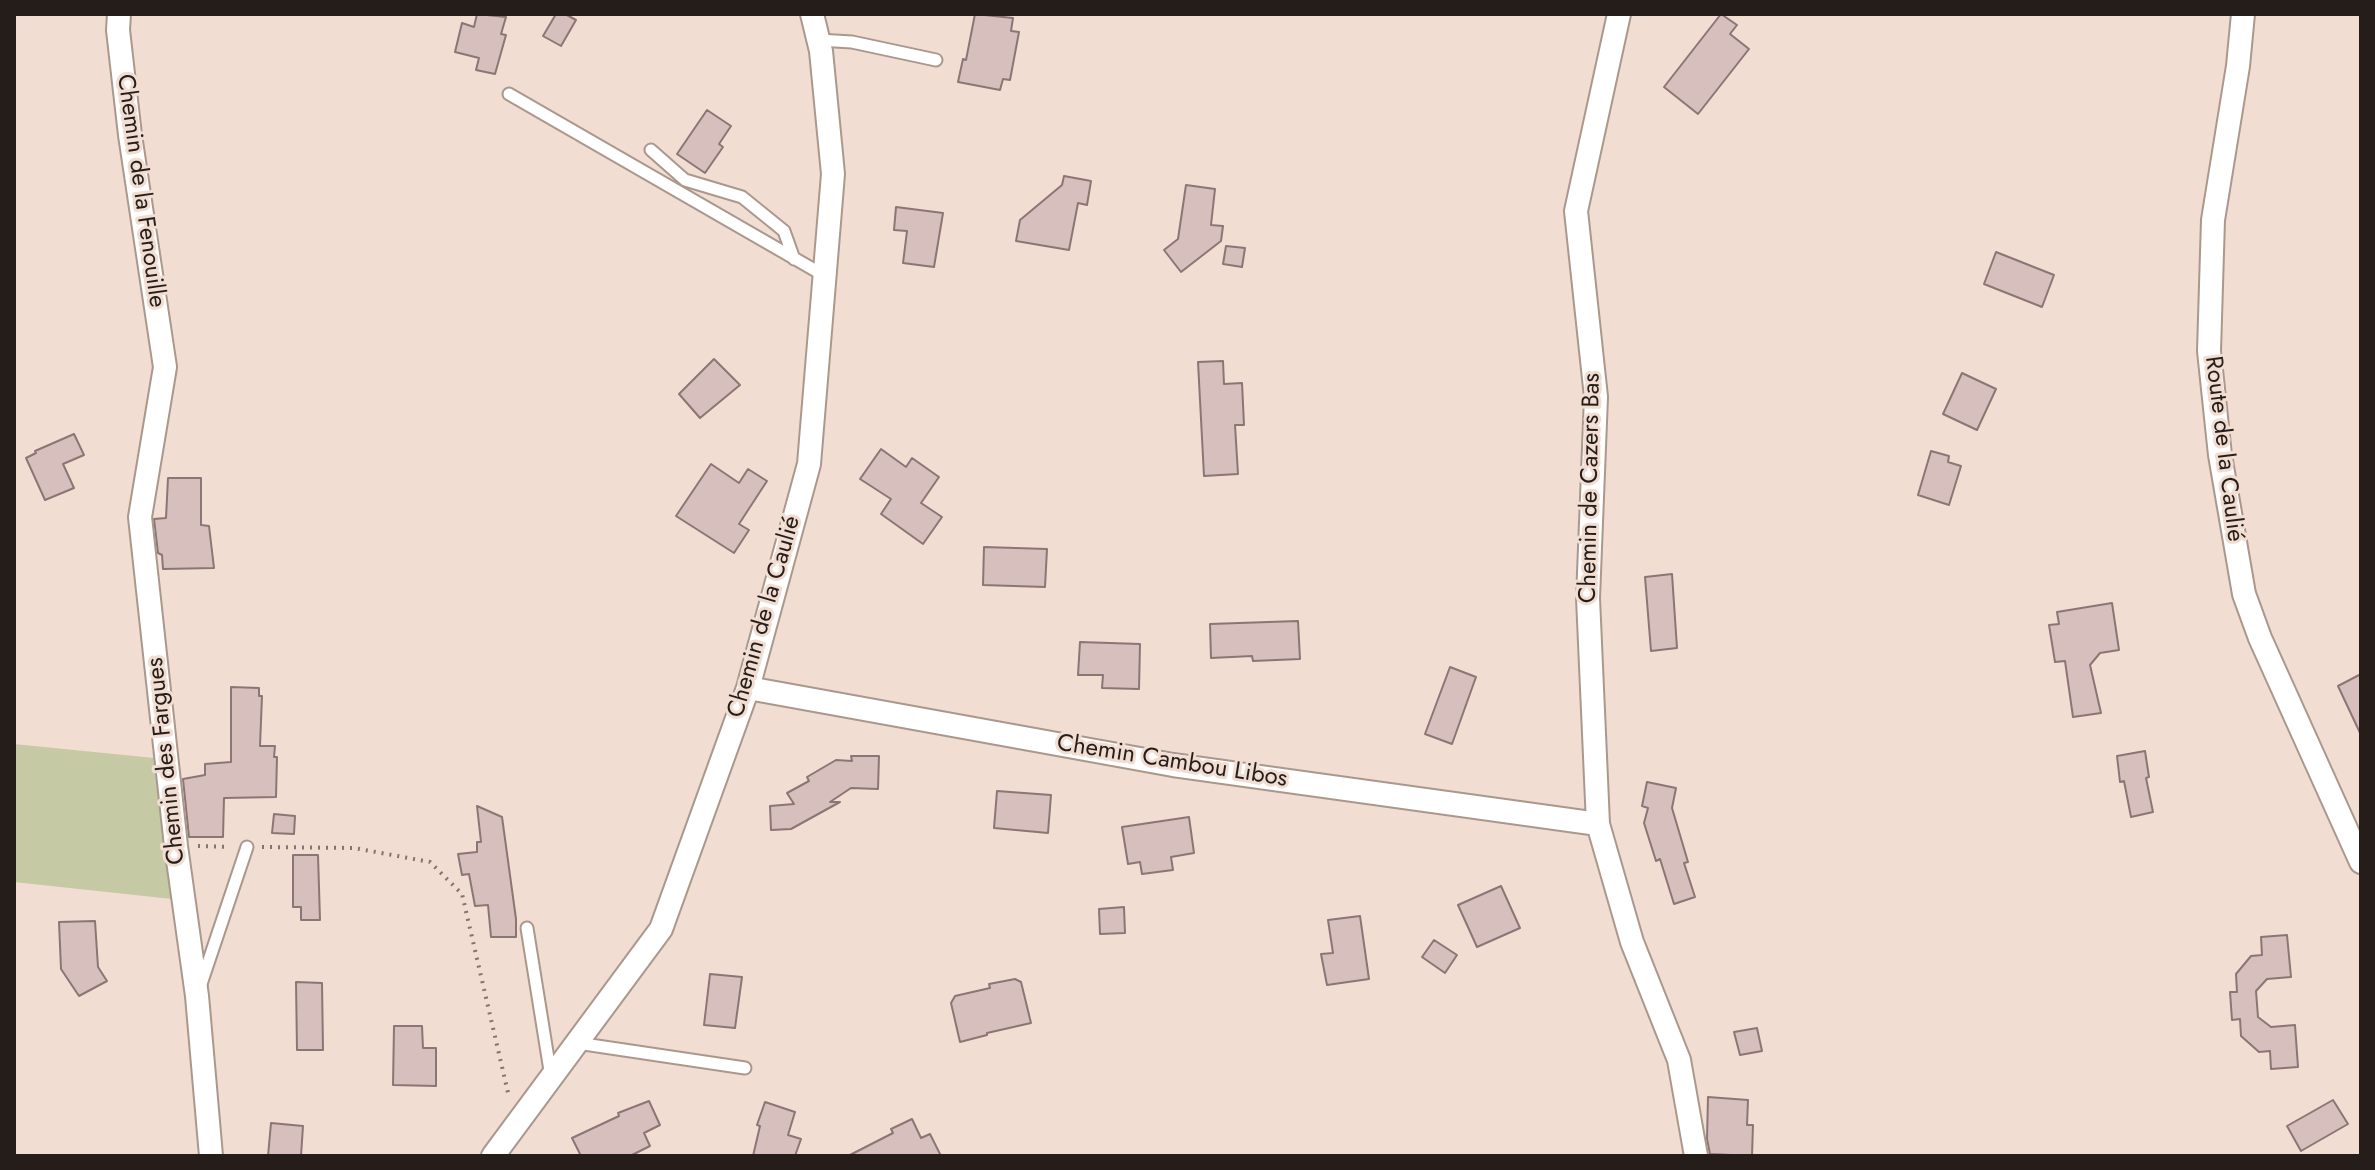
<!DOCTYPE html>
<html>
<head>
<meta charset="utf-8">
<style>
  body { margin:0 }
  #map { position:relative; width:2375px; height:1170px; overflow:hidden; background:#f1ddd1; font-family:Jost,sans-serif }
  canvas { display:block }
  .frame { position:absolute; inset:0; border:16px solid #241d19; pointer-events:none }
</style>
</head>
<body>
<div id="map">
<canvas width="2375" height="1170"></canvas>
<div class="frame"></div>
</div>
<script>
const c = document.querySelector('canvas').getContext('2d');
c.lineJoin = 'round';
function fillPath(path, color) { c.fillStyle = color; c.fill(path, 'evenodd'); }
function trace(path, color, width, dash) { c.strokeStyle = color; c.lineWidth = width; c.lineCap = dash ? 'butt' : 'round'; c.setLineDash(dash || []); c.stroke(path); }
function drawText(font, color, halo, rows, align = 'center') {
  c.font = font + ' Jost,sans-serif'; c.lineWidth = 6; c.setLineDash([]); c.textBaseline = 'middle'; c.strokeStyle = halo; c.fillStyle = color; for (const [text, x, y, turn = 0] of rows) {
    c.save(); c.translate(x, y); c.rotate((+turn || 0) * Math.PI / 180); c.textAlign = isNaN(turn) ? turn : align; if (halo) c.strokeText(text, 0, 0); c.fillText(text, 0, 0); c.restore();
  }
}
const green = new Path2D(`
  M 14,744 L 154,758 L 172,899 L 14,882 Z`);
const building = new Path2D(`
  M 477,14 L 506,17 L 501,34 L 506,35 L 495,74 L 476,70 L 479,58 L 455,52 L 462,23 L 474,27 Z
  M 556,14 L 565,14 L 576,20 L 561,46 L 543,36 Z
  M 975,14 L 1013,18 L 1011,31 L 1019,32 L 1010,80 L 1003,79 L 1000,90 L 958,82 L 963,59 L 966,60 Z
  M 1721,14 L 1737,25 L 1730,34 L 1749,49 L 1698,114 L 1664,87 Z
  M 707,110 L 731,126 L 719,144 L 723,147 L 705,173 L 677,154 Z
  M 1064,176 L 1091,181 L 1087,205 L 1078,203 L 1069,250 L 1016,241 L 1020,220 L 1062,185 Z
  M 1186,185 L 1215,189 L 1211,225 L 1223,226 L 1221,241 L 1181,272 L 1164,250 L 1178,239 Z
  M 896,207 L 943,213 L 934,267 L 903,263 L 907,231 L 894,230 Z
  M 1226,246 L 1245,248 L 1242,267 L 1223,264 Z
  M 1996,252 L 2054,275 L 2042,307 L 1984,284 Z
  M 714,359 L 740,385 L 700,418 L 679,394 Z
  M 1223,361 L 1224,384 L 1242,383 L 1244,425 L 1235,425 L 1238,474 L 1204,476 L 1198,362 Z
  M 1962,373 L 1996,389 L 1977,430 L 1943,414 Z
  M 74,434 L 84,455 L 63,464 L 74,488 L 45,500 L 26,458 L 36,453 L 35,451 Z
  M 881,449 L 906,467 L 912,458 L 939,477 L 921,503 L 942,517 L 923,544 L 881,514 L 891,499 L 860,479 Z
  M 1931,451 L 1949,456 L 1948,462 L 1961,466 L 1949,505 L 1918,495 Z
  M 711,464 L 739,483 L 748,469 L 767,481 L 739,524 L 749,530 L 734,553 L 676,516 Z
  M 168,478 L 201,478 L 201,525 L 209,526 L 214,568 L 163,569 L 162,555 L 158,553 L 154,519 L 166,518 Z
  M 984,547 L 1047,549 L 1045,587 L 983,585 Z
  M 1672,574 L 1677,648 L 1651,651 L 1645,577 Z
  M 2112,603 L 2119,650 L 2100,653 L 2090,665 L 2101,713 L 2073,717 L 2065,661 L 2055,662 L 2049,625 L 2059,624 L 2057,612 Z
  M 1298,621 L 1300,659 L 1253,661 L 1252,656 L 1211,658 L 1210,624 Z
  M 1080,642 L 1140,644 L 1139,689 L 1102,688 L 1103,675 L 1078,675 Z
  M 1450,667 L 1476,677 L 1452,744 L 1425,734 Z
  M 2361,674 L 2361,735 L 2338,686 Z
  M 231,687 L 259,688 L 259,696 L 262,696 L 260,746 L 275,746 L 274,757 L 277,757 L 276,797 L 224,798 L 223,837 L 189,837 L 183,779 L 205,775 L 205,764 L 231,762 Z
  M 2145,751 L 2149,777 L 2146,778 L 2153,812 L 2131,817 L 2124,781 L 2120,782 L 2117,756 Z
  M 851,756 L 879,756 L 878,789 L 851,788 L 830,802 L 840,802 L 791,829 L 771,830 L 770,806 L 794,804 L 787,793 L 809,781 L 807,777 L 836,760 L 852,761 Z
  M 1647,782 L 1676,788 L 1672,808 L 1688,862 L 1684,863 L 1695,897 L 1674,904 L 1660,859 L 1656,861 L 1644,823 L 1648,808 L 1642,806 Z
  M 997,791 L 1051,795 L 1048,833 L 994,828 Z
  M 477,806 L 502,817 L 516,919 L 516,937 L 491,937 L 488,905 L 475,906 L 469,874 L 462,875 L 458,854 L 477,852 L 477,842 L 481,842 Z
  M 274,814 L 295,816 L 294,834 L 272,833 Z
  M 1189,817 L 1194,853 L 1171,857 L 1173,870 L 1142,874 L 1140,862 L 1128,864 L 1122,827 Z
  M 293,855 L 318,855 L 320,920 L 301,920 L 301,907 L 293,907 Z
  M 1501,886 L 1520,928 L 1477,947 L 1458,905 Z
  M 1124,907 L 1125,933 L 1100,934 L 1099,909 Z
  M 1360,916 L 1369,979 L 1327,985 L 1321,954 L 1333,953 L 1328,920 Z
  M 95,921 L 98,967 L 107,981 L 79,996 L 61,969 L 59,922 Z
  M 2287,935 L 2291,977 L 2267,979 L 2256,991 L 2258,1017 L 2271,1027 L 2295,1025 L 2298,1067 L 2271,1069 L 2270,1051 L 2259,1052 L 2241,1036 L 2240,1019 L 2232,1020 L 2230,992 L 2237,992 L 2236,974 L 2251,956 L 2262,955 L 2261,937 Z
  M 1434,940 L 1457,955 L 1445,973 L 1422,957 Z
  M 710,974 L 742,977 L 735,1028 L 704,1025 Z
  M 1015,979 L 1021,982 L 1031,1023 L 987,1033 L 987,1035 L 960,1042 L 951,1003 L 955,996 L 990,988 L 989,984 Z
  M 296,982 L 322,983 L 323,1050 L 297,1050 Z
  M 394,1026 L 422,1026 L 423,1048 L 436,1048 L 436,1086 L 393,1085 Z
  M 1757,1028 L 1762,1051 L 1740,1055 L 1734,1032 Z
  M 1708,1097 L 1748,1100 L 1747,1125 L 1753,1125 L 1752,1156 L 1710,1154 L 1707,1139 Z
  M 2333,1100 L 2348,1124 L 2301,1151 L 2287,1126 Z
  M 649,1101 L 660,1125 L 644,1133 L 650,1146 L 630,1156 L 581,1156 L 572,1138 L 619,1116 L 618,1113 Z
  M 765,1102 L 795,1112 L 788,1135 L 801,1139 L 795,1156 L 753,1156 L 760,1126 L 757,1125 Z
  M 912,1119 L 921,1138 L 930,1134 L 941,1156 L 848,1156 L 893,1133 L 891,1129 Z
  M 271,1123 L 303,1126 L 301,1156 L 268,1156 Z`);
const path = new Path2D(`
  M 198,846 L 229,847
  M 262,847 L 354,848 L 430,862 L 462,894 L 509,1097`);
const service = new Path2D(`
  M 818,40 L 852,42 L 936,60
  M 509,94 L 825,276
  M 651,150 L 685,180 L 742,197 L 784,231 L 794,259
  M 527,928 L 551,1077
  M 200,987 L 247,847
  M 577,1043 L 745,1068`);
const minor = new Path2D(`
  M 119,14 L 118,30 L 130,135 L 165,367 L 140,517 L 176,846 L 197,996 L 211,1156
  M 1619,14 L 1576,211 L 1596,397 L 1588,598 L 1598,824 L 1632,942 L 1679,1060 L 1696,1156
  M 2243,14 L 2238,66 L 2213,220 L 2209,351 L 2220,455 L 2244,594 L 2260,638 L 2361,862
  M 748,688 L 1173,765 L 1598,824
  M 493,1156 L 661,929 L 748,688 L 809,464 L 833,174 L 821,51 L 812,14`);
const streetNames = [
  ["Chemin de la Fenouille",140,191,82],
  ["Route de la Caulié",2223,449,83],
  ["Chemin de Cazers Bas",1591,488,-89],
  ["Chemin de la Caulié",765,617,-74],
  ["Chemin des Fargues",167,761,-96],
  ["Chemin Cambou Libos",1172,762,9]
];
fillPath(green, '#c5c9a4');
fillPath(building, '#d7bfbd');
trace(building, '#8c7675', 2);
trace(service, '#ab988d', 15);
trace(minor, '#ab988d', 26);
trace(path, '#82756d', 4, [2, 6]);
trace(service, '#fff', 11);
trace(minor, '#fff', 22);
drawText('24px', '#241d19', '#f1ddd1', streetNames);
</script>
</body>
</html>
